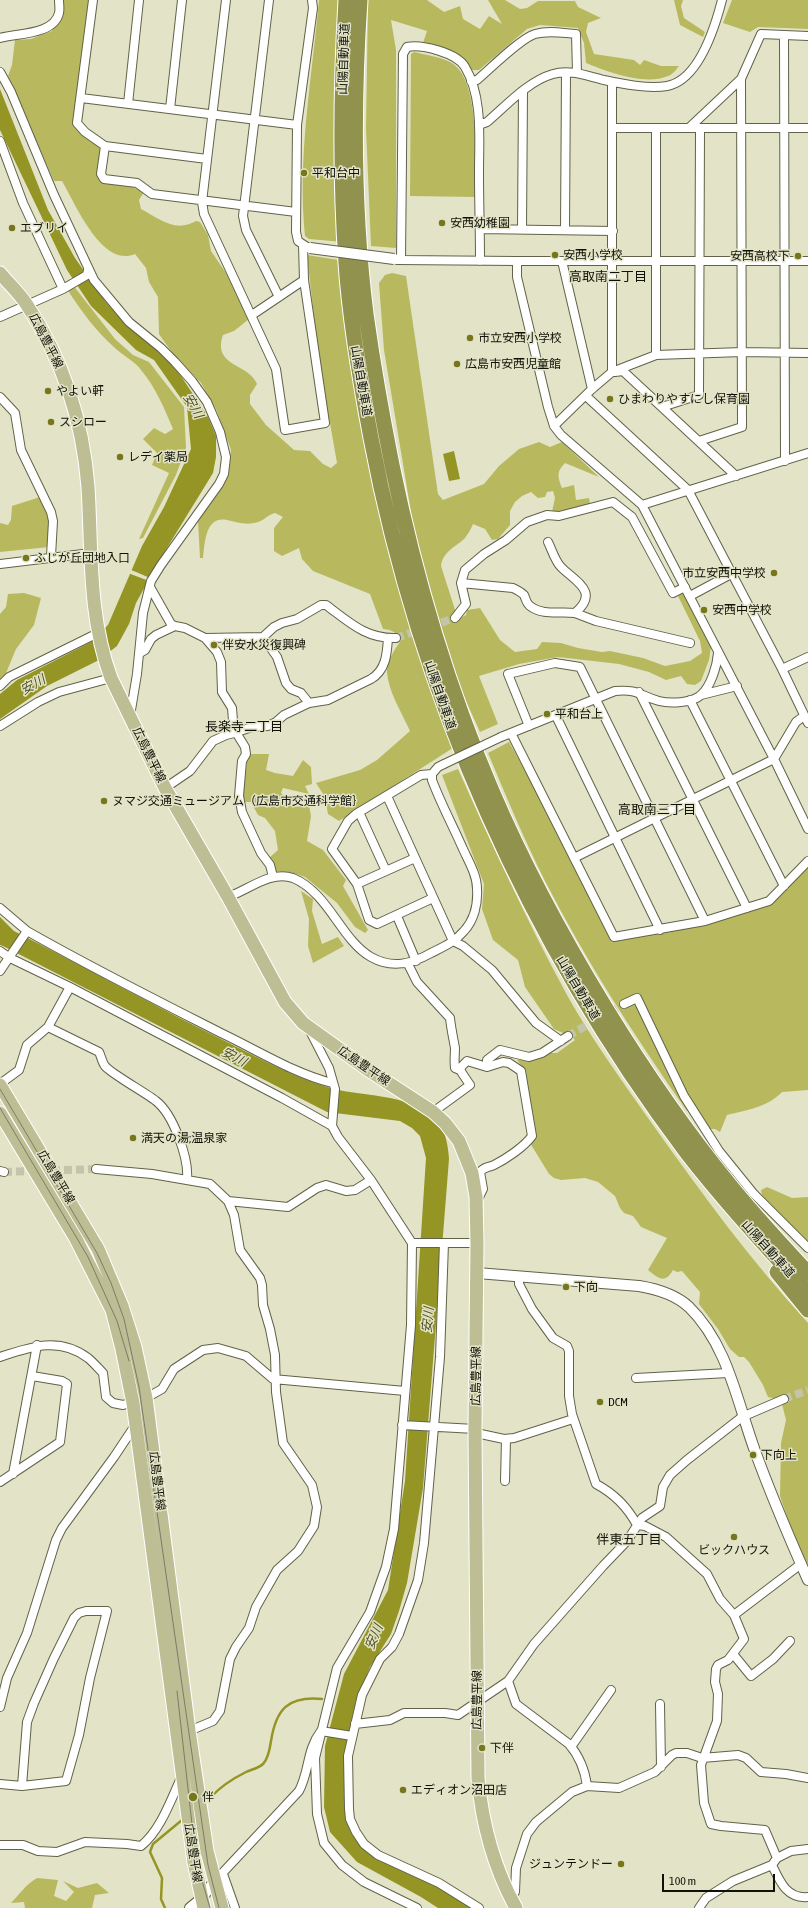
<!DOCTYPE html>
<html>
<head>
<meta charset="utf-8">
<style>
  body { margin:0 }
  #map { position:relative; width:808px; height:1908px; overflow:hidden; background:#e3e4c7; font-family:"Asap Condensed",sans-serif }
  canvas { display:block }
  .scale { position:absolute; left:662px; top:1874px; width:113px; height:18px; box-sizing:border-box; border:2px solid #101107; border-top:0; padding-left:5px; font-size:12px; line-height:14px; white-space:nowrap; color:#101107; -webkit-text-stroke:3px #e3e4c7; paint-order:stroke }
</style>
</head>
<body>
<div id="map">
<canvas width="808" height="1908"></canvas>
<div class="scale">100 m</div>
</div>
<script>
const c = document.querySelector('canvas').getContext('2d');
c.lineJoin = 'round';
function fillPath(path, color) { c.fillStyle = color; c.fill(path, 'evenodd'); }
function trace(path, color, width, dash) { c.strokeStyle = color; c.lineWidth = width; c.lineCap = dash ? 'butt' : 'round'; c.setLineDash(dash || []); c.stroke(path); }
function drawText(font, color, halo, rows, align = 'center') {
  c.font = font + ' "Asap Condensed","Noto Sans JP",sans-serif'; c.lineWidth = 3; c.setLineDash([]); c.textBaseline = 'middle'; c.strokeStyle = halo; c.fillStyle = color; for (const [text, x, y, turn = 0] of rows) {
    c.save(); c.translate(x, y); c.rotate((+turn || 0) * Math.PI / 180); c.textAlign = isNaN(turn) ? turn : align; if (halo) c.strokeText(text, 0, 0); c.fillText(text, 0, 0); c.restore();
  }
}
const green = new Path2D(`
  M 62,0 L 89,0 L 83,48 L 79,130 L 100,147 L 98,173 L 144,192 L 139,200 L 141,209 C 160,219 175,233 196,221 L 200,222 L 208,235 L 211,251 L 226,273 L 249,319 L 234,331 L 223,335 C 212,367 249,363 257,384 L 250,395 L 250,404 L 266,425 L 294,450 L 310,451 L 323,464 L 331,468 L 337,463 L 319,361 L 307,255 L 339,260 L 340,284 L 351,358 L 413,634 L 424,667 L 456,746 L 339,821 L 328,814 L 325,797 L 316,783 L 360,770 L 377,760 L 410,731 C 402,713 389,693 387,673 C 386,663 394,650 400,642 C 397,632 393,630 383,629 L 370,594 L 313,571 L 302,559 L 299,548 L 282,556 L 274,551 L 274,528 L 283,517 L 275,513 C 267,515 263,522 254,523 C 244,525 237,522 227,520 C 205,516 205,543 203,558 L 200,558 L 198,521 L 221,487 L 228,472 L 231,450 L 217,411 L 201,383 L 173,354 L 159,334 L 158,297 L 149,282 L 146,268 L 135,254 C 102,268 76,205 62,181 L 54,181 L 8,76 L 12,65 L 15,40 L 31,39 L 52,31 L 62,11 Z
  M 319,0 L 341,0 L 334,191 L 343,242 L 309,239 L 305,236 C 297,158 312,78 319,0 Z
  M 368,0 L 427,0 L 444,12 L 460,6 L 463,19 L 480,29 L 489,16 L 502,24 L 488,0 L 505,0 L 520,9 L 527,8 L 538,1 L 575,1 L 578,7 L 601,18 L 588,23 L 586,32 L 594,54 L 634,60 L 640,65 L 644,60 L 661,66 L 679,66 C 676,70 672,75 668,76 C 645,86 608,72 586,63 L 584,43 L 578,28 L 540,25 L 527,29 L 479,70 L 472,70 C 459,55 444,45 423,43 L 427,31 L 391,20 L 396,50 L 396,248 L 371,246 L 366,129 Z
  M 674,0 L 683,0 L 681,6 L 684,18 L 705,32 L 703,37 L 680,25 Z
  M 732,0 L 808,0 L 808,29 L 758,27 L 750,32 L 723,23 Z
  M 414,52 C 426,55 442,57 452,63 C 481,81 475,166 475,197 L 410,196 L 411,54 Z
  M 392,273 L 406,276 L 438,494 L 443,500 L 484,484 L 499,466 L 519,449 L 539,442 L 550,447 L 562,442 L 599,477 L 565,463 C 556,472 558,477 562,488 L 574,485 L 576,500 L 589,498 L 590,504 L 559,513 L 552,512 L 555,498 L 553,491 L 547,492 L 545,497 L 538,498 L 531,492 L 522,496 L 515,502 L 510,511 L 510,525 L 498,539 L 492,540 L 485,529 L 473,524 C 471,529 468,534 465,538 C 456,547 443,551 441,566 L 458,619 L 466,615 L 467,610 L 480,608 L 500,640 L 515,652 L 537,649 L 542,642 L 561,643 L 578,648 L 602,652 L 610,651 L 643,658 L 665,666 L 690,661 L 702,653 L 700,641 L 678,596 L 684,593 L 711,647 L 709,660 L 701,681 L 695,685 L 687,684 L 681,676 L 666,680 L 649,672 L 619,664 L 558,657 L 519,664 L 479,676 L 498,724 L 480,732 L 456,679 L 425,585 L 413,524 L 384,350 L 379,283 L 385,275 Z
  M 73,285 L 115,339 L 133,355 L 149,362 L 184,407 L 186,448 L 176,475 L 143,538 L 139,539 L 169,473 L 152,465 L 157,453 L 143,439 L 154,428 L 165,434 L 173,429 C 164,408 156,388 141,370 C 135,361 123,356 115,348 C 96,331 81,311 67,289 Z
  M 40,497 C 52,518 48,524 49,547 L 0,552 L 0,523 L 8,525 L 11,520 L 12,506 Z
  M 24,593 L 41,598 L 34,625 L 16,649 L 4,678 L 0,682 L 0,614 L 6,607 L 8,594 Z
  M 509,742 L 573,857 L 612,938 L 660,933 L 768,904 L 808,864 L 808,1090 L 782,1092 C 768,1107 747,1110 727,1115 L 720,1132 L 715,1129 L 710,1129 L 694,1106 L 687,1111 C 635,1037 586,961 545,881 C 524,839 506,796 488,753 Z
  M 248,754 L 269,754 L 266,770 L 275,773 L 293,776 L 303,760 L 311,767 L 312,784 L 305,786 L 309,794 L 283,788 L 281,793 L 295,807 L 309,805 L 311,816 L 307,841 L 323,850 L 346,880 L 343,886 L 368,930 L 365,933 L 355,927 L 337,903 L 305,877 L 290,872 L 274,871 L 269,858 L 278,850 L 275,831 L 265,818 L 258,815 L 251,802 L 245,802 L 243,795 Z
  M 458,769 C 492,845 527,921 567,995 C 592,1040 623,1082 653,1125 C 702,1194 751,1261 808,1323 L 808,1565 L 794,1537 L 780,1496 L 781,1443 L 786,1420 L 782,1404 L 785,1401 L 768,1397 L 763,1385 L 749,1362 L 744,1357 L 739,1357 L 730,1349 L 718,1329 L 699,1304 L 700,1292 L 682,1271 L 677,1272 L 673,1270 C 665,1284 659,1279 648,1270 L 667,1238 L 641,1227 L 633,1216 L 624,1213 L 620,1208 L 615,1196 L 598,1182 L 585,1178 L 561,1180 L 554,1178 L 549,1174 L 530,1143 L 523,1068 L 517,1060 L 535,1060 L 547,1053 L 557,1053 L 575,1040 L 568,1033 L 563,1033 L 554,1029 L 525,987 L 518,960 L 493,940 L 482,909 L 484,884 L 442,775 Z
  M 301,891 L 313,899 L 312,911 L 322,944 L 338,937 L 344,946 L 313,963 L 308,946 L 309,919 Z
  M 767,1187 L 792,1198 L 808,1197 L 808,1242 L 762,1195 L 761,1190 Z
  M 37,1878 L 58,1880 L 54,1896 L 66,1901 L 74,1892 L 63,1881 L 78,1888 L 97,1883 L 109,1893 L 95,1895 L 92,1908 L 25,1908 L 24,1902 L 11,1903 C 21,1893 25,1885 37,1878 Z`);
const water = new Path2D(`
  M 0,89 L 48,210 L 75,258 L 105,301 L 126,325 L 156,348 L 177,370 L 208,417 L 216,436 L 216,457 L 213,473 L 162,556 L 136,603 L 129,624 L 117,646 L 99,660 L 47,686 L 0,719 L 0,694 L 17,680 L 91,642 L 108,625 L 142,546 L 164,507 L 191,449 L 187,407 L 154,360 L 136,350 L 91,306 L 67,270 L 0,130 Z
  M 454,451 L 460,479 L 449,481 L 443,454 Z
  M 0,917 L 14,931 C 84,967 153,1005 223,1040 C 257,1057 291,1076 327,1087 C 359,1097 408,1093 434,1117 C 445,1127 448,1144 449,1159 L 423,1488 L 407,1583 L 399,1611 L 391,1634 L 370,1667 L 356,1701 L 344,1754 L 346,1816 L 363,1848 L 376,1859 L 439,1887 L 473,1908 L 438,1908 L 421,1897 L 357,1862 L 330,1832 L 324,1807 L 325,1746 L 344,1674 L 388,1590 L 405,1481 L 426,1158 L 420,1136 L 412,1128 L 400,1121 L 327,1112 L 3,946 L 0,945 Z`);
const pier = new Path2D(`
  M 129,569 L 150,578 L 149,581 L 128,573 Z`);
const stream = new Path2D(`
  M 211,1797 C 221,1786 232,1779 246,1772 C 250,1770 259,1768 263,1764 C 268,1759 270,1748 271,1741 C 276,1709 288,1696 322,1699
  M 165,1908 L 161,1899 L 162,1878 L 150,1852 L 153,1844 L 182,1820`);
const minorTunnel = new Path2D(`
  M 396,638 L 455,618
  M 568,1036 L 624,1004
  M 4,1172 L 96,1169
  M 784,1399 L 808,1390`);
const minor = new Path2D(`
  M 93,0 L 77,123 L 85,132 L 105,146 L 101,174 L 104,179 L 137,183 L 152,194 L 296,212
  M 226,0 L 202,202 L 204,214 L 276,369 L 285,430 L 325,423 L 304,280 L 303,245
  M 269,0 L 243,216 L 246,230 L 279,297
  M 784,35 L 785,461
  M 0,38 C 17,33 54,35 59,13 C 60,9 59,4 59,0
  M 0,72 L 11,92 L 54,195 L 94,280 L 129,322 L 161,348 L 175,362 L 192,381 L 207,402 L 220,432 L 226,457 L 224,474 L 219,484 L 161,565 L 151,581 L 143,613 L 137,674 L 130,716
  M 471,81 L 477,80 C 490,69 521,38 535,34 C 549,30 562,33 576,34 L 577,73
  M 612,82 L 612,372
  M 81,98 L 297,125
  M 128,104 L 139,0
  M 170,109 L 182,0
  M 479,125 L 487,122 C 506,106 528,81 553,74 C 570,69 587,76 604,80 C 623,84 647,89 667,86 C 699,80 715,27 722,0
  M 690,127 L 741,79 L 761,34 L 808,36
  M 612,128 L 808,128
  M 656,128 L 656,355
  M 0,141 L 23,203 L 63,289
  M 105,146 L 207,159
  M 480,229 L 613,231
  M 522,229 L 523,92
  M 565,230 L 566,73
  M 307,247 L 298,241 L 296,232 L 297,125 L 313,8 L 312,0
  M 397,260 L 517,261 L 808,261
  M 401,260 L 403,54 L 407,47 C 422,44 457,53 465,67 C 483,97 479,138 479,172 C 479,201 480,231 480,261
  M 517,261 L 517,277 L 548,407 L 554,426 L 561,435 L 642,505 L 774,759 L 808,829
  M 562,261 L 592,389
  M 252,315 L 304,280
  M 0,317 L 63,289 L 87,275 L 88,270
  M 615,372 L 623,371 L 736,476
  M 586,396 L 688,490 L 782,669 L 808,723
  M 0,397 L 15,413 L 21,450 L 51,512 L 53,521 L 51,556
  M 662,407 L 699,395 L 700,128
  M 554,426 L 592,389 L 612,372 L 656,355 L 742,352 L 808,353
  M 699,441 L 742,427 L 741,79
  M 642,505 L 808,453
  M 0,564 L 91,553
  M 461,583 L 513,588 C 517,590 521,592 524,595 C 526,599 526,603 530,606 C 543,616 560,611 575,613 C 600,592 576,582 561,567 C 555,561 552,550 548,542
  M 150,587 L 171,624 L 175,626
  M 690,596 L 731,574
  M 575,613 L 596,621 L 690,643
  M 455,618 L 466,604 L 461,583 L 465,570 L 484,554 L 506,540 L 527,522 L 547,515 L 559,516 L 613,502 L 632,517 L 673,593 L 685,587
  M 263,637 L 277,657 L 286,683 L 291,689 L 301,693 L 309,703
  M 205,638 L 217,652 L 221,662 L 222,692 L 232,708 L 234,733 L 252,727 L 268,726 L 276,722 L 284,715 L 309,703 L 328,700 L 371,679 C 386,670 387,654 388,638
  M 140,653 L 145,650 L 151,639 L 156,635 L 175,626 L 185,628 L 205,638 L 263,637 L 274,627 L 282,623 L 297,619 L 321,605 L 326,605 C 349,622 366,639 396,638
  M 782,669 L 808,657
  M 0,686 L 9,677 L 98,633
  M 639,692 L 747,908
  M 701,695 L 737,686
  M 690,700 L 784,886
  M 556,716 L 660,930
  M 0,726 L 38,702 L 59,692 L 111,678
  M 529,726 L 508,674 L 555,663 L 580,667 L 705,921
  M 511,733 L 614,937 L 705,921 L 769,901 L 808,861
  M 501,737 L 615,691 C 639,689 638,695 659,701 C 670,704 692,703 701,695 C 711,686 717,666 718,653
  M 432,774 L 421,775 L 356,814 L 348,821 L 332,849 L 357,884 L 369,920 L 377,924 L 433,898
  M 165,788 L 190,771 L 213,741 L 226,735 L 234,733 L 237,734 L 245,747 L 246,754 L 242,761 L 239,796 L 242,812 L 261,853 L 270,865 L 273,877
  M 387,796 L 453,941 L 463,946 L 492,970 L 536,1023 L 561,1041
  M 359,812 L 386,871
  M 574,858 L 774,759 L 796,722 L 804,716
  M 357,884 L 415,858
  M 228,897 C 248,890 271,870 293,878 C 329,893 341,940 371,957 C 392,969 412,964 431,953 C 443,947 455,942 464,931 C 474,920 478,904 477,889 C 477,875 469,862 463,849 C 453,826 441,804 432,780 L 432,774 L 438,767 L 444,764
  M 0,908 L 27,931 L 0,971
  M 397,916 L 416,961
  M 27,931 C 90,967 156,1000 221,1033 C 257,1050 293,1073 332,1083
  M 0,951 L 10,958 L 70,987 L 282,1098 L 332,1126 L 338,1137 L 371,1180 L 412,1243 L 411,1325 L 394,1529 L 386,1567 L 370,1612 L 337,1668 L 315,1758 L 317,1814 L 324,1843 L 342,1865 L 364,1882 L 417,1908
  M 408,964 L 417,982 L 450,1018 C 451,1028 453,1037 455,1048 C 455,1054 454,1061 455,1068 L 460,1070
  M 624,1004 L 637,998 L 684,1096 L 719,1151 L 753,1193 L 808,1248
  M 48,1027 L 99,1052 C 101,1056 102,1062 105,1066 C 110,1073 146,1093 156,1101 C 173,1114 189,1158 187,1179
  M 310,1031 L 329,1068 L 335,1089 L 332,1126
  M 487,1067 L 487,1060 L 500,1050 L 529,1057 L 542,1053 L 568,1036
  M 0,1084 L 19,1070 L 27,1045 L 48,1027 L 70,987
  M 433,1112 L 470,1085 L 460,1070 L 462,1066 L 467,1061 L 487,1067 L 503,1062 L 509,1063 L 521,1071 L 532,1136 C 524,1147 506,1159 494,1165 C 488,1168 485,1166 480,1172 L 483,1189 L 479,1197 L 476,1197
  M 96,1169 L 152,1174 L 210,1184 L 228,1201 L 234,1215 L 240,1250 L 260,1278 L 262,1285 L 263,1305 L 270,1329 L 275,1355 L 276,1392 L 283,1443 L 312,1485 L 317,1507 L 314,1526 L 298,1551 L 277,1570 L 256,1607 L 249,1628 L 236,1647 L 230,1659 L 220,1711 L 213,1721 L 189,1731
  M 0,1171 L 4,1172
  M 228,1201 L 288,1207 L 317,1188 L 326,1185 L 346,1191 L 355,1190 L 371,1180
  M 412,1243 L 477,1243
  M 444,1243 L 440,1357 L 424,1543 L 418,1580 L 399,1634 L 392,1647 L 380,1659 L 362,1695 L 348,1756 L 349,1809 L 350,1819 L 356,1832 L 364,1844 L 378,1855 L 439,1883 L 479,1908
  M 519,1277 L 519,1284 L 532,1309 L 553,1338 L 567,1346 L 569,1351 L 569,1396 L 572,1414 L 596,1484 C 613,1493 628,1508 637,1525 L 645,1526 L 666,1537 L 707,1574 L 720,1599 L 734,1615 L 744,1639 L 728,1660 L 718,1665 L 716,1669 L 715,1682 L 718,1694 L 717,1721 L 701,1765 L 704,1803 L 711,1824 L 721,1826 L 765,1830 L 777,1858
  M 0,1357 C 30,1347 59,1336 88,1358 C 93,1362 98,1368 103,1373 L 106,1397 L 113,1403 L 123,1405 L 146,1398 L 162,1389 L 174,1369 L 203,1350 L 218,1348 L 246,1356 L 273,1379 L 405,1391
  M 636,1378 L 728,1373
  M 402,1425 L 475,1429
  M 476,1433 L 504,1439 L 514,1438 L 573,1419
  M 13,1474 L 37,1345
  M 505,1481 L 506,1439
  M 0,1482 L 60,1442 L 67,1384 L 62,1381 L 32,1376
  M 86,1611 L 107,1611 L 90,1678 L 79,1735 L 66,1781 L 22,1786 L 27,1722 L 34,1703 L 54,1658 L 74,1618 L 79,1613 Z
  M 734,1615 L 801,1564
  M 733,1654 L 751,1676 L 773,1659 L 790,1641
  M 508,1681 L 516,1704 L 569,1744 C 580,1757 585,1770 587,1786
  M 660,1704 L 661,1767
  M 0,1707 L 7,1678 L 27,1633 L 56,1540 L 62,1528 L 114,1457 L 136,1424 L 145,1401
  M 355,1724 L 390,1720 L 404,1713 L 445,1713 L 458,1715 L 508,1681 L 534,1644 L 603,1566 L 627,1541 L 642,1518 L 660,1506 L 663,1487 L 670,1475 L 687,1460 L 742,1417 L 784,1399
  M 571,1747 L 611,1690
  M 0,1784 L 22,1786
  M 0,1845 L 23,1845 L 38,1851 L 57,1852 L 85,1842 L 127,1844 L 141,1846 C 161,1830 171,1799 182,1776
  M 772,1865 C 780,1882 787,1899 808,1897
  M 223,1874 L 235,1908
  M 214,1882 L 299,1791 C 310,1770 306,1751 321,1731 L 352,1736
  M 509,1895 L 515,1892 L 516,1868 L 527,1834 L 536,1822 L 572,1792 L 587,1786 L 619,1788 L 655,1772 L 672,1755 L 676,1753 L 687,1753 L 702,1758 L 738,1755 L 746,1758 L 761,1772 L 786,1774 L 808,1778
  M 699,1908 L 706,1898 L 733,1881 L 772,1865 L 777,1858 L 791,1851 L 808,1849`);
const tertiary = new Path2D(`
  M 477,1273 L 639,1286 C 657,1289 675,1294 689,1307 C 728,1345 737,1402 755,1451 C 771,1495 789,1537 808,1580
  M 190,1908 L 201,1899 L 214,1882`);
const primary = new Path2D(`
  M 0,273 C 9,284 20,294 27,305 C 63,360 83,422 88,487 C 92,551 88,616 111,678 L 165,788 L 228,897 L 285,1002 L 303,1023 L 367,1069 L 433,1112 L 445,1123 L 459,1141 L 472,1173 L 476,1197 L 477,1243 L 475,1429 L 478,1778 C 482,1823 494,1868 516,1908
  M 0,1085 L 98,1249 L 122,1306 L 135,1347 L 146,1398 L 189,1731 L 207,1851 L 222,1908
  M 0,1113 L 76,1239 L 112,1310 L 122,1349 L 133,1403 L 194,1862 L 204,1908`);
const motorway = new Path2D(`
  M 346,0 C 341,87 340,175 346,263 C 350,322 360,380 371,438 C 420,697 528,942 687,1153 C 725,1202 766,1247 808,1292
  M 360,0 C 353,104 353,210 366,314 C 373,364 382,415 392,465 C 415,577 447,686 492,791 C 524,866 563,938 605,1007 C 643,1069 684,1129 729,1184 C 754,1215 781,1244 808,1273
  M 777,1272 L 808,1310`);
const tram = new Path2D(`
  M 0,1089 L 97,1253 L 111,1283 L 124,1319 L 139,1387 L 208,1865 L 219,1908
  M 0,1108 L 88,1257 L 117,1321 L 129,1361
  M 177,1691 L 193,1833 L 198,1867 L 210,1908`);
const minorBridge = new Path2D(`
  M 444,764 L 501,737`);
const tertiaryBridge = new Path2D(`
  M 310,248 L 394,259`);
const markers = [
  [304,173,4,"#76761d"],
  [442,223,4,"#76761d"],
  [12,228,4,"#76761d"],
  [555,255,4,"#76761d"],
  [798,256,4,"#76761d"],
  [470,338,4,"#76761d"],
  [457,364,4,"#76761d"],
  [48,391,4,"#76761d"],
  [610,399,4,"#76761d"],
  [51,422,4,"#76761d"],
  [120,457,4,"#76761d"],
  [26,558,4,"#76761d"],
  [774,573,4,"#76761d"],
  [704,610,4,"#76761d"],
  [214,645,4,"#76761d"],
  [547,714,4,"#76761d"],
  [104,801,4,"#76761d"],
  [133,1138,4,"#76761d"],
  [566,1287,4,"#76761d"],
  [600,1402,4,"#76761d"],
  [753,1455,4,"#76761d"],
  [734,1537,4,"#76761d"],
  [482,1748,4,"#76761d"],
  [403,1790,4,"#76761d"],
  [193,1797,5,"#76761d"],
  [621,1864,4,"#76761d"]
];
const streetNames = [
  ["山陽自動車道",344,59,-88],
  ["広島豊平線",46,341,63],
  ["山陽自動車道",361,381,80],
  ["山陽自動車道",440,695,71],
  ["広島豊平線",149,755,64],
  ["山陽自動車道",578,988,59],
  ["広島豊平線",364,1066,34],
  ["広島豊平線",56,1177,59],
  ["山陽自動車道",768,1249,48],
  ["広島豊平線",476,1376,-90],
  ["広島豊平線",157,1481,83],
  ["広島豊平線",477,1700,-90],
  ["広島豊平線",193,1853,81]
];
const poiNames = [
  ["平和台中",312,173],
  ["安西幼稚園",450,223],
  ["エブリイ",20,228],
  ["安西小学校",563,255],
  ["安西高校下",790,256,"right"],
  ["市立安西小学校",478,338],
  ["広島市安西児童館",465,364],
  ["やよい軒",56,391],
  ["ひまわりやすにし保育園",618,399],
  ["スシロー",59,422],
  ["レデイ薬局",128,457],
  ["ふじが丘団地入口",34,558],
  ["市立安西中学校",766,573,"right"],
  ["安西中学校",712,610],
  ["伴安水災復興碑",222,645],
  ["平和台上",555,714],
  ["ヌマジ交通ミュージアム（広島市交通科学館｝",112,801],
  ["満天の湯;温泉家",141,1138],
  ["下向",574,1287],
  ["DCM",608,1402],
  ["下向上",761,1455],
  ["ビックハウス",734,1550,"center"],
  ["下伴",490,1748],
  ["エディオン沼田店",411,1790],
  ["伴",202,1797],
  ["ジュンテンドー",613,1864,"right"]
];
const neighbourhoodNames = [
  ["高取南二丁目",608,277],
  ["長楽寺二丁目",244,727],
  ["高取南三丁目",657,810],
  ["伴東五丁目",629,1540]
];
const waterNames = [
  ["安川",193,406,61],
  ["安川",33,685,-29],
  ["安川",234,1057,28],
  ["安川",428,1320,-84],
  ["安川",374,1637,-67]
];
fillPath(green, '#b8b95e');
fillPath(water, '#959525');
fillPath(pier, '#e3e4c7');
trace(stream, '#959525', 2.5);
trace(minorTunnel, '#c3c4aa', 8, [8, 4]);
trace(minor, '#616249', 10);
trace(tertiary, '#616249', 12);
trace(primary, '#fff', 15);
trace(motorway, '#fff', 17);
trace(minor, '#fff', 8);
trace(tertiary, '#fff', 10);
trace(primary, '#bdbe94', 13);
trace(motorway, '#91924d', 15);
trace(tram, '#7b7c69', 1);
trace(minorBridge, '#616249', 10, []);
trace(tertiaryBridge, '#616249', 12, []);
trace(minorBridge, '#fff', 8);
trace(tertiaryBridge, '#fff', 10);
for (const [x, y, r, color] of markers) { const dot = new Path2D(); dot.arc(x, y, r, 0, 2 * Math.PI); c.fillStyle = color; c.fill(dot); trace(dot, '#e3e4c7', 1.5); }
drawText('12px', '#101107', '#e3e4c7', streetNames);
drawText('12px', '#101107', '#e3e4c7', poiNames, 'left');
drawText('13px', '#101107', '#e3e4c7', neighbourhoodNames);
drawText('italic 13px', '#515227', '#e3e4c7', waterNames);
</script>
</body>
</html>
